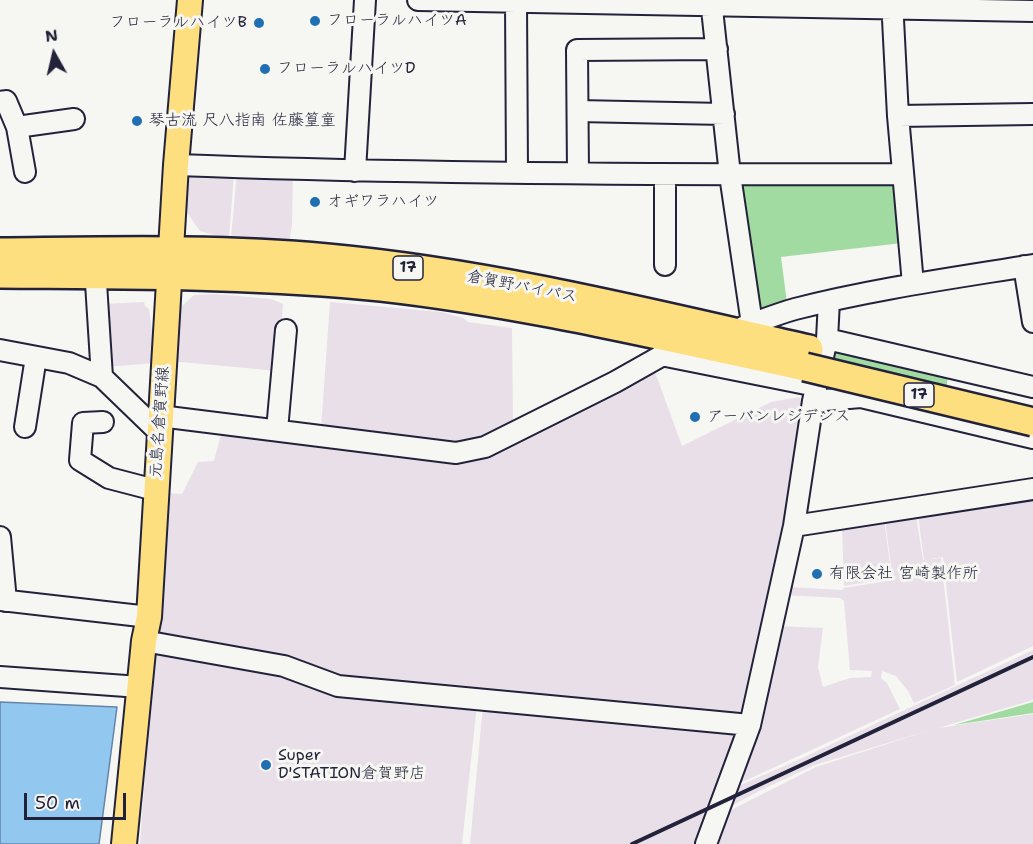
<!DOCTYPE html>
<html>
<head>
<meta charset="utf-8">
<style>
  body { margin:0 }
  #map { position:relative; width:1033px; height:844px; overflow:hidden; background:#f6f6f2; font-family:"Shantell Sans",sans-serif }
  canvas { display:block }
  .north { position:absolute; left:24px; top:24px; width:60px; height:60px; -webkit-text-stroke:4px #f6f6f2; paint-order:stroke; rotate:352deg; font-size:16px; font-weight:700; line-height:24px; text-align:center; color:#22223b }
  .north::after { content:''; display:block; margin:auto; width:21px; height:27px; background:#22223b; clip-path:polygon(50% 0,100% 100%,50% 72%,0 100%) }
  .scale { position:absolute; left:24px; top:793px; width:102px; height:27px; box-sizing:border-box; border:3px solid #22223b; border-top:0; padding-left:8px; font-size:18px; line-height:21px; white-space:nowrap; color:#22223b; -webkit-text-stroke:4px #f6f6f2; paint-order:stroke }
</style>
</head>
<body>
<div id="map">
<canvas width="1033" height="844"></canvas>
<div class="north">N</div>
<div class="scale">50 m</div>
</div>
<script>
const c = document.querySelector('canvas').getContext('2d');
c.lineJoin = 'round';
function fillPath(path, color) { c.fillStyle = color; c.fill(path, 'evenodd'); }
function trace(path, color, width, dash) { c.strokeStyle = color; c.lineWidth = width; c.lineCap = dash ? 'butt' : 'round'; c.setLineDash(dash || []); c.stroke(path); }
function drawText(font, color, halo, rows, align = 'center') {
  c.font = font + ' "Shantell Sans","Klee One",sans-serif'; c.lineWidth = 6; c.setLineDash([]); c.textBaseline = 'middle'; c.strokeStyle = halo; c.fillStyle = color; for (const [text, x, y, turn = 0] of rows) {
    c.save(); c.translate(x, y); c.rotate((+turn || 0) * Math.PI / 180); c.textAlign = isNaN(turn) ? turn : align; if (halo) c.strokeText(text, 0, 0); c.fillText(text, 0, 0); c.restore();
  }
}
const built = new Path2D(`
  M 237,172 L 293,173 L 292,225 L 289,242 L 231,238 Z
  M 186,173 L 234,173 L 229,239 L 200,231 L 186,211 Z
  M 216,294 L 271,299 L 283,304 L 278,371 L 170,361 L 173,314 L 194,295 Z
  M 144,302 L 145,306 L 149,309 L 156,363 L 104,367 L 102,304 Z
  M 330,302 L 441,312 L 463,318 L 468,322 L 512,328 L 513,424 L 479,442 L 456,445 L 321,429 Z
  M 655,372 L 682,446 L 771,402 L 799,397 L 806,407 L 748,716 L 339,684 L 159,638 L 168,515 L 167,493 L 182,494 L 198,462 L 214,461 L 222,431 L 474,458 Z
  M 1033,496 L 1033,646 L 957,682 L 943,557 L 924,560 L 918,515 Z
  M 916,516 L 923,560 L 941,558 L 955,685 L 914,703 L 908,691 L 896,676 L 882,671 L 881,678 L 887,683 L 900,709 L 736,785 L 777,626 L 823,628 L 818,667 L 823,687 L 850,678 L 871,677 L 872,671 L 850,670 L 844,601 L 840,598 L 785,595 L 787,587 L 842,590 L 844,588 L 893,580 L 885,520 Z
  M 884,520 L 892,578 L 844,586 L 842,526 Z
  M 1033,650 L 1033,700 L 938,728 L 1033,714 L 1033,844 L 716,844 L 731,810 L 816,767 L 930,730 L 815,765 L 759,791 L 717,814 L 700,844 L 470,844 L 483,706 L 743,730 L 725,792 L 800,759 Z
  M 154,652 L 248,665 L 265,672 L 477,704 L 462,844 L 140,844 Z`);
const green = new Path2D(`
  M 737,182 L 891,183 L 897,188 L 902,243 L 781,257 L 787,303 L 764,312 L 753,308 Z
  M 835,348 L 948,375 L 944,411 L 826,394 Z
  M 1033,702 L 1033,713 L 954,725 Z`);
const water = new Path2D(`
  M 0,702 L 117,707 L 99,844 L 0,844 Z`);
const minor = new Path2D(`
  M 418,0 L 1033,11
  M 711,0 L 730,175 L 752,324
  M 892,0 L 898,116 L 913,284
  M 516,2 L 517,172
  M 0,102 L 6,101 L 17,127 L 25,172
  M 578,111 L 724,114
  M 898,116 L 1033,114
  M 17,127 L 74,119
  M 176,165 C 418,174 661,175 903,174
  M 355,171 L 365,0
  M 578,173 L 577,50 L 717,49
  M 665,265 L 665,174
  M 1024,266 L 1033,322
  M 96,283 L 102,377
  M 743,327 C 760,321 777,314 795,309 C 873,289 953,278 1033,265
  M 827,339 L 1033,387
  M 0,350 L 69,363 L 102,377 L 159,432
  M 661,355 L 816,386
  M 813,401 L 861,397 L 1033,438
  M 160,416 L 456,453 L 485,447 L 615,382 L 670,351
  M 103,422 L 83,423 L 80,460 L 109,478 L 155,490
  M 25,427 L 36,357
  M 277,430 L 286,330
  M 794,526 L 1033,489
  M 0,537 L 6,601
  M 0,600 L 149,617
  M 144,641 L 284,666 L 338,686 L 750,725
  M 0,677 L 140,687
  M 706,844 L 750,725 L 794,526 L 813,401 L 827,339 L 829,301`);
const major = new Path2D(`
  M 124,844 L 144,641 L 149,617 L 176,165 L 190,0`);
const highway = new Path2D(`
  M 0,252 C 109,251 218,248 327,258 C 490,273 650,313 809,349
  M 0,274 C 127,275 254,274 381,287 C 524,303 664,337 805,367`);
const rail = new Path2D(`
  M 632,844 L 1033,657`);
const highwayBridge = new Path2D(`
  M 805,367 L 1033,422`);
const markers = [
  [315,21,6,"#1f6fb2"],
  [259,23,6,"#1f6fb2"],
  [265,69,6,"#1f6fb2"],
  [137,121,6,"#1f6fb2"],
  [315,202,6,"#1f6fb2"],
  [695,417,6,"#1f6fb2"],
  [817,574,6,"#1f6fb2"],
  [266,765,6,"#1f6fb2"]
];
const shields = [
  [408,268,30],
  [919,395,30]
];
const shieldNames = [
  ["17",408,268],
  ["17",919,395]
];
const poiNames = [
  ["フローラルハイツA",327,21],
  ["フローラルハイツB",247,23,"right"],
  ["フローラルハイツD",277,69],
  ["琴古流 尺八指南 佐藤篁童",149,121],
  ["オギワラハイツ",327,202],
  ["アーバンレジデンス",707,417],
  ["有限会社 宮崎製作所",829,574],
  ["Super",278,756],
  ["D'STATION倉賀野店",278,774]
];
const streetNames = [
  ["倉賀野バイパス",522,287,11],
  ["元島名倉賀野線",160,422,-86]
];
fillPath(built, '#e9dfe8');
fillPath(green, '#a1dba1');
fillPath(water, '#92c7f0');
trace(water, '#6585a8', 1.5);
trace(minor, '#22223b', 24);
trace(major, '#22223b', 28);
trace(highway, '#22223b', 32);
trace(minor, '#f6f6f2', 20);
trace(major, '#fedf80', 24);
trace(highway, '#fedf80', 27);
trace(rail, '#22223b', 4);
trace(highwayBridge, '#22223b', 32, []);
trace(highwayBridge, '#fedf80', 27);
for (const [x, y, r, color] of markers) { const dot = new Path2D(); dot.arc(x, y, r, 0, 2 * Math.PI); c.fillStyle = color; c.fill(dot); trace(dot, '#f6f6f2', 2); }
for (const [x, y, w] of shields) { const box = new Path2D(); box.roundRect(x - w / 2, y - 12, w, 24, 4.5); c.fillStyle = '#f6f6f2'; c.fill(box); trace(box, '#22223b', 1.5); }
drawText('bold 15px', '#22223b', null, shieldNames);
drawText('16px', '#22223b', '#f6f6f2', poiNames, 'left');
drawText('16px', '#22223b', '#f6f6f2', streetNames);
</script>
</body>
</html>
